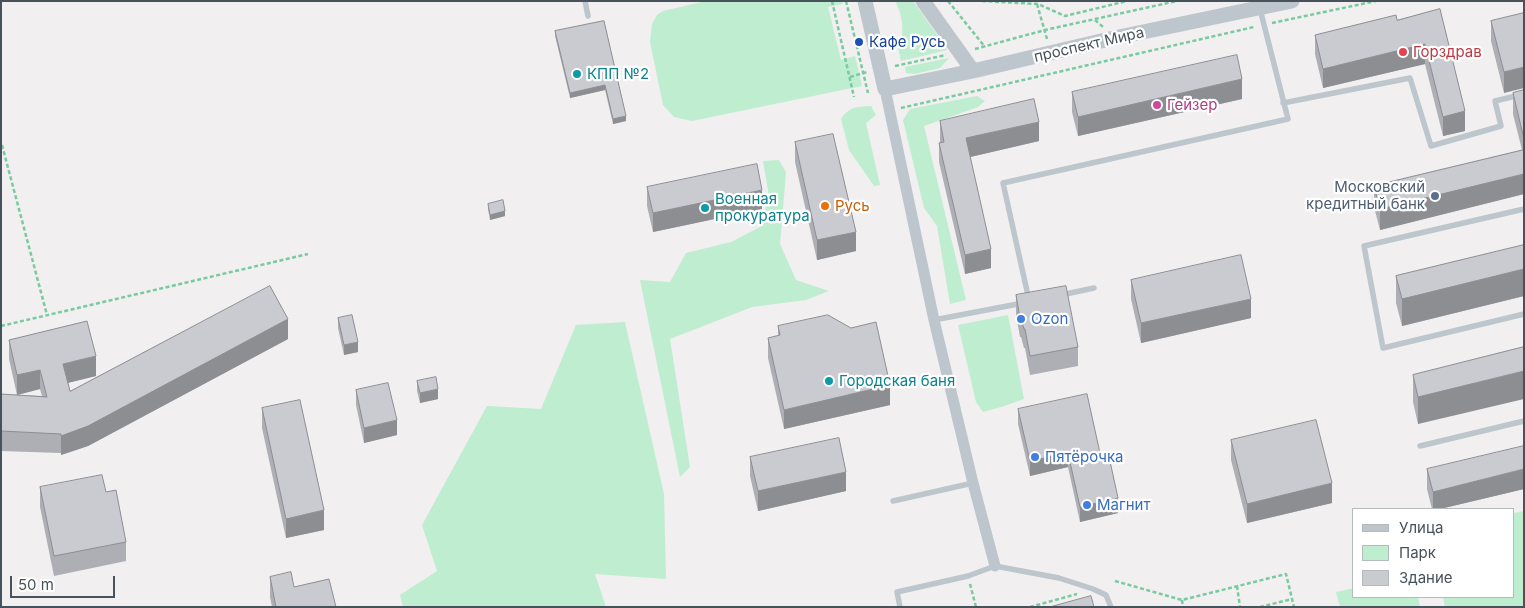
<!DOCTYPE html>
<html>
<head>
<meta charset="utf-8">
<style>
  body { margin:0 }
  #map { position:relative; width:1525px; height:608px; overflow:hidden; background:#f1efef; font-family:Inter,sans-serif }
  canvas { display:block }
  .frame { position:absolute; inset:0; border:2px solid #47525b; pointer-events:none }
  .legend { position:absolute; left:1352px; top:508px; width:162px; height:90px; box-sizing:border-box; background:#fff; border:1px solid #b5babd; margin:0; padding:6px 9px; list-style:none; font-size:15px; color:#47525b }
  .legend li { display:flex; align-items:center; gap:10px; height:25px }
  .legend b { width:25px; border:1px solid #b5babd }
  .scale { position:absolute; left:10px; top:576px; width:105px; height:22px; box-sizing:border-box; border:2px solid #47525b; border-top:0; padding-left:6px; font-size:15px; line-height:18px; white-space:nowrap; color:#47525b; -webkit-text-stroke:4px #fff; paint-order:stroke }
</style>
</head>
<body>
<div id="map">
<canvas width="1525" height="608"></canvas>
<div class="frame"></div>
<ul class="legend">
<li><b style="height:6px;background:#bdc6cd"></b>Улица</li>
<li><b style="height:14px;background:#bfedd0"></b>Парк</li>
<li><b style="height:14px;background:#c9cbd1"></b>Здание</li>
</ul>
<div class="scale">50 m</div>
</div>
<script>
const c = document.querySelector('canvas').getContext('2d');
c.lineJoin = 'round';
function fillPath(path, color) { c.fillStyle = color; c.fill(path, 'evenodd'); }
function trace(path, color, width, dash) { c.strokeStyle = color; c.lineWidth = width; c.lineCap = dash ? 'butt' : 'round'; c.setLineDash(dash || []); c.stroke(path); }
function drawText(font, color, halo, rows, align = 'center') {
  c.font = font + ' Inter,sans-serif'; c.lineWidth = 4.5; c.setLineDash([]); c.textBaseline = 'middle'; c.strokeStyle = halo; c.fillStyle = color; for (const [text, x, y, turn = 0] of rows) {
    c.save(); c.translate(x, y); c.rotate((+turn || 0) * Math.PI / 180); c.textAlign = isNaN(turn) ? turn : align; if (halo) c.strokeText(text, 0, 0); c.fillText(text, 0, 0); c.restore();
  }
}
const green = new Path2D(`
  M 706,1 L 842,1 L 843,4 L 828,7 L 841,60 L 855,56 L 862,86 L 692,121 L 674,117 L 663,105 L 650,42 L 652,24 L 657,15 L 663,11 Z
  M 895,1 L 913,1 L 943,43 L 947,50 L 901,61 L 897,43 L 902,38 C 903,24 902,14 895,1 Z
  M 949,58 L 940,68 L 915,74 L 906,73 L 905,67 Z
  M 977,96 L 985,101 L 978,107 L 924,126 L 966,300 L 950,304 L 937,226 L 924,208 L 903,120 L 910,109 Z
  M 871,106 L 876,115 L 866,123 L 880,185 L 874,186 L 849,150 L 841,119 C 850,106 856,107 871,106 Z
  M 779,160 L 786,172 L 780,244 L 796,280 L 829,291 L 806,300 L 752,307 L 670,339 L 690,467 L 680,477 L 640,280 L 670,282 L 686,253 L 731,242 L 760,227 L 769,196 L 763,161 Z
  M 1008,315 L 1024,399 L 1001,407 L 983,412 L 976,402 L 958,325 Z
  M 625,322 L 664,494 L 666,579 L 595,574 L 606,607 L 403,607 L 400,595 L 437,571 L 422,525 L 487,406 L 541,409 L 576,325 Z
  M 1524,511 L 1524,607 L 1445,607 L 1443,597 L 1514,597 L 1514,513 Z
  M 1354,588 L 1354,597 L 1418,597 L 1420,607 L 1340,607 L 1336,592 Z`);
const path = new Path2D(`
  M 832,1 L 854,97
  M 846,1 L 868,93
  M 948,1 L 985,47
  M 982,1 L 1038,4 L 1065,16 L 1127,1
  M 1037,4 L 1047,39
  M 1095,20 L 1103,27
  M 1272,23 L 1376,1
  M 975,49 L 1045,30 L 1177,1
  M 895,66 L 946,55
  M 850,77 L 867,72
  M 901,108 L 1254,27
  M 2,145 L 47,315
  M 1,326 L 308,254
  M 1115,581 L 1182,600 L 1286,574 L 1294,607
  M 970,584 L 976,607
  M 1237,586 L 1240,607
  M 1182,600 L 1183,607
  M 1030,607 L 1077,594
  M 1260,607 L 1292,599`);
const service = new Path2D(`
  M 585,1 L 588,16
  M 1283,103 L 1410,78 L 1431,146 L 1501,126 L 1495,101 L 1524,94
  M 1524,209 L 1364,246 L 1383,348 L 1524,314
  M 1061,295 L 1094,288
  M 1029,300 L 1003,183 L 1288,119 L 1260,9
  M 934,320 L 1023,303
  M 1420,446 L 1524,421
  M 893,501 L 973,483
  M 900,607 L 897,592 L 968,576 L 995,566 L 1059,578 L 1093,589 L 1106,595 L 1111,607`);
const minor = new Path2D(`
  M 885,89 L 934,320 L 973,483 L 995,566`);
const tertiary = new Path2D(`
  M 865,1 L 885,89 L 973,71 L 1114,38 L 1292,1
  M 923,1 L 973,71`);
const wall = new Path2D(`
  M 1440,9 L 1465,131 L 1443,136 L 1425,64 L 1323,88 L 1315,54 L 1315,35 L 1397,20 Z
  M 1524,13 L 1504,93 L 1491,41 L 1491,21 Z
  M 604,21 L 626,121 L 613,124 L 605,90 L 570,98 L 555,36 L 555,31 Z
  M 1524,90 L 1524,194 L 1380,230 L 1374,207 L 1374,186 L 1522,150 L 1513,114 L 1513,93 Z
  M 1072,92 L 1242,99 L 1078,136 L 1072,112 Z
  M 940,121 L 1039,141 L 970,157 L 991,268 L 965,274 L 939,162 L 939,143 L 940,142 Z
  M 795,142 L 856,251 L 817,260 L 795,162 Z
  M 647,187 L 762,209 L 653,232 L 647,206 Z
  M 488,204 L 505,216 L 490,220 L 488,209 Z
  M 1524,245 L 1524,296 L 1402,326 L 1396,303 L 1396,276 Z
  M 1131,280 L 1251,318 L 1141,343 L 1131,299 Z
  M 1016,295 L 1078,347 L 1078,366 L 1030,375 L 1025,348 L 1024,348 L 1021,337 L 1020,337 L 1016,315 Z
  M 338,318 L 358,352 L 344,355 L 338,328 Z
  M 778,326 L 890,405 L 784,429 L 768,358 L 768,338 L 778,336 Z
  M 288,339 L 88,446 L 61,455 L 61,453 L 1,451 L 1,394 L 42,396 L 40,389 L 17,395 L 9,359 L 9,340 L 96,376 L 68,383 L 70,391 Z
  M 1524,347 L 1418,424 L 1413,402 L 1413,375 Z
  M 417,381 L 438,399 L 420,403 L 417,391 Z
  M 356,390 L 397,435 L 364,443 L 356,405 Z
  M 262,408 L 324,530 L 286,538 L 262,428 Z
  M 1018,409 L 1100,453 L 1118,513 L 1080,522 L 1068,467 L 1030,476 L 1018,424 Z
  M 1231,440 L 1332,503 L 1247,523 L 1231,460 Z
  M 750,457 L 846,491 L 758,511 L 750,476 Z
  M 1427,469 L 1524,489 L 1440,509 L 1432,509 L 1427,489 Z
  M 40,487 L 106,492 L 126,542 L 126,561 L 54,576 L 40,507 Z
  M 270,577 L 294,587 L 336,607 L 272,607 L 270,597 Z`);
const shadedWall = new Path2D(`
  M 1425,44 L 1425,64 L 1323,88 L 1323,69 Z
  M 1524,67 L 1524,88 L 1504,93 L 1504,72 Z
  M 1242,79 L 1242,99 L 1078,136 L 1078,117 Z
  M 605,85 L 605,90 L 570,98 L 570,93 Z
  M 1465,111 L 1465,131 L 1443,136 L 1443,117 Z
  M 626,116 L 626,121 L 613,124 L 613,119 Z
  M 1039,122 L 1039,141 L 966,158 L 966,138 Z
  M 1524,174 L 1524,194 L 1380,230 L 1380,209 Z
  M 762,190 L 762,209 L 653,232 L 653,213 Z
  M 505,211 L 505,216 L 490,220 L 490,215 Z
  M 856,232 L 856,251 L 817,260 L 817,240 Z
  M 991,249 L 991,268 L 965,274 L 965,255 Z
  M 1524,269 L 1524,296 L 1402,326 L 1402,299 Z
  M 1251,299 L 1251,318 L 1141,343 L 1141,323 Z
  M 288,319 L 288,339 L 88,446 L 61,455 L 61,436 Z
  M 358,342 L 358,352 L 344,355 L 344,345 Z
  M 96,356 L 96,376 L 63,384 L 63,364 Z
  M 40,370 L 40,389 L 17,395 L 17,375 Z
  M 1524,371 L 1524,399 L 1418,424 L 1418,397 Z
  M 890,385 L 890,405 L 784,429 L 784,410 Z
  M 438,389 L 438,399 L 420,403 L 420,393 Z
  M 397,420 L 397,435 L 364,443 L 364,428 Z
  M 1068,453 L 1068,467 L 1030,476 L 1030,461 Z
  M 1524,469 L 1524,489 L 1440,509 L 1433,509 L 1433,492 Z
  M 846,472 L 846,491 L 758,511 L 758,491 Z
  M 1332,483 L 1332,503 L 1247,523 L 1247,504 Z
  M 1118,498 L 1118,513 L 1080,522 L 1080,507 Z
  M 324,510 L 324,530 L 286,538 L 286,519 Z`);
const building = new Path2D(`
  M 1440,9 L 1465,111 L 1443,117 L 1425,44 L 1323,69 L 1315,35 L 1396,15 L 1397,20 Z
  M 1524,13 L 1524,67 L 1504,72 L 1491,21 Z
  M 604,21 L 626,116 L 613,119 L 605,85 L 570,93 L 555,31 Z
  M 1237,55 L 1242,79 L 1078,117 L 1072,92 Z
  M 1524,90 L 1524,139 L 1513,93 Z
  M 1034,99 L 1039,122 L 966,138 L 991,249 L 965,255 L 939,143 L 944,142 L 940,121 Z
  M 833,134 L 856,232 L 817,240 L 795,142 Z
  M 1524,150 L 1524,174 L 1380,209 L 1374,186 Z
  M 757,164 L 762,190 L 653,213 L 647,187 Z
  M 503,200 L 505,211 L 490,215 L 488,204 Z
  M 1524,245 L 1524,269 L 1402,299 L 1396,276 Z
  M 1241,255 L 1251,299 L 1141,323 L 1131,280 Z
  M 270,286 L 288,319 L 88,426 L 61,436 L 61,434 L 1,431 L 1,394 L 47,397 L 40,370 L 17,375 L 9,340 L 87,321 L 96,356 L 63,364 L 70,391 Z
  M 1066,286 L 1078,347 L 1030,356 L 1025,329 L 1024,329 L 1021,318 L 1020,318 L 1016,295 Z
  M 352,315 L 358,342 L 344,345 L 338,318 Z
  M 828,315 L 851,328 L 876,322 L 890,385 L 784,410 L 768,338 L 780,335 L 778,326 Z
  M 1524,347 L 1524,371 L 1418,397 L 1413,375 Z
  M 436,377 L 438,389 L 420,393 L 417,381 Z
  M 388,383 L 397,420 L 364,428 L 356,390 Z
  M 1087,394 L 1100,453 L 1108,452 L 1118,498 L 1080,507 L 1068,453 L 1030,461 L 1018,409 Z
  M 300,400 L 324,510 L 286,519 L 262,408 Z
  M 1316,420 L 1332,483 L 1247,504 L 1231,440 Z
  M 839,438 L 846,472 L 758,491 L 750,457 Z
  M 1524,446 L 1524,469 L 1433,492 L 1427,469 Z
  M 102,475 L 106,492 L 116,490 L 126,542 L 54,556 L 40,487 Z
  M 291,572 L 294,587 L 329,579 L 336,607 L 276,607 L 270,577 Z
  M 1091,596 L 1094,607 L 1050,607 Z`);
const markers = [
  [859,42,5,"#1a4fb4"],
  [1403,52,5,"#e0444e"],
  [577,74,5,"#0f9aa8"],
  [1157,105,5,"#d1479c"],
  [1435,196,5,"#5c6f8a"],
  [825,206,5,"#e8710a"],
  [705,208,5,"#0f9aa8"],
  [1021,319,5,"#3f7fe0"],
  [829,381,5,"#0f9aa8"],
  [1035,457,5,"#3f7fe0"],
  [1087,505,5,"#3f7fe0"]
];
const transitNames = [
  ["Кафе Русь",869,42]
];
const streetNames = [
  ["проспект Мира",1089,45,-13]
];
const healthNames = [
  ["Горздрав",1413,52]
];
const cultureNames = [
  ["КПП №2",587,74],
  ["Военная",715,199],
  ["прокуратура",715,216],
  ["Городская баня",839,381]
];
const hotelNames = [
  ["Гейзер",1167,105]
];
const serviceNames = [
  ["Московский",1425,187],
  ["кредитный банк",1425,204]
];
const foodNames = [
  ["Русь",835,206]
];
const shopNames = [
  ["Ozon",1031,319],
  ["Пятёрочка",1045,457],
  ["Магнит",1097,505]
];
fillPath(green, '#bfedd0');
trace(path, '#78caa0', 2.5, [4, 2.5]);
trace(service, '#bdc6cd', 5.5);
trace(minor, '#bdc6cd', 11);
trace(tertiary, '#bdc6cd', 15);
fillPath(wall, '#adafb4');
fillPath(shadedWall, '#8d8e92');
fillPath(building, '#c9cbd1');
trace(building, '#8d8e92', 1);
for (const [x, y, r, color] of markers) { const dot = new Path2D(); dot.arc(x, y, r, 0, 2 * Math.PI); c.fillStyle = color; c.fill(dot); trace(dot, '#fff', 2); }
drawText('15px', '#164399', '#fff', transitNames, 'left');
drawText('15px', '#47525b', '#fff', streetNames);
drawText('15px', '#be3a42', '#fff', healthNames, 'left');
drawText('15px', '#0d838f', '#fff', cultureNames, 'left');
drawText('15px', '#b23c85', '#fff', hotelNames, 'left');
drawText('15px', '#4e5e75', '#fff', serviceNames, 'right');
drawText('15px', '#c56008', '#fff', foodNames, 'left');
drawText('15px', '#366cbe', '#fff', shopNames, 'left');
</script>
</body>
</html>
